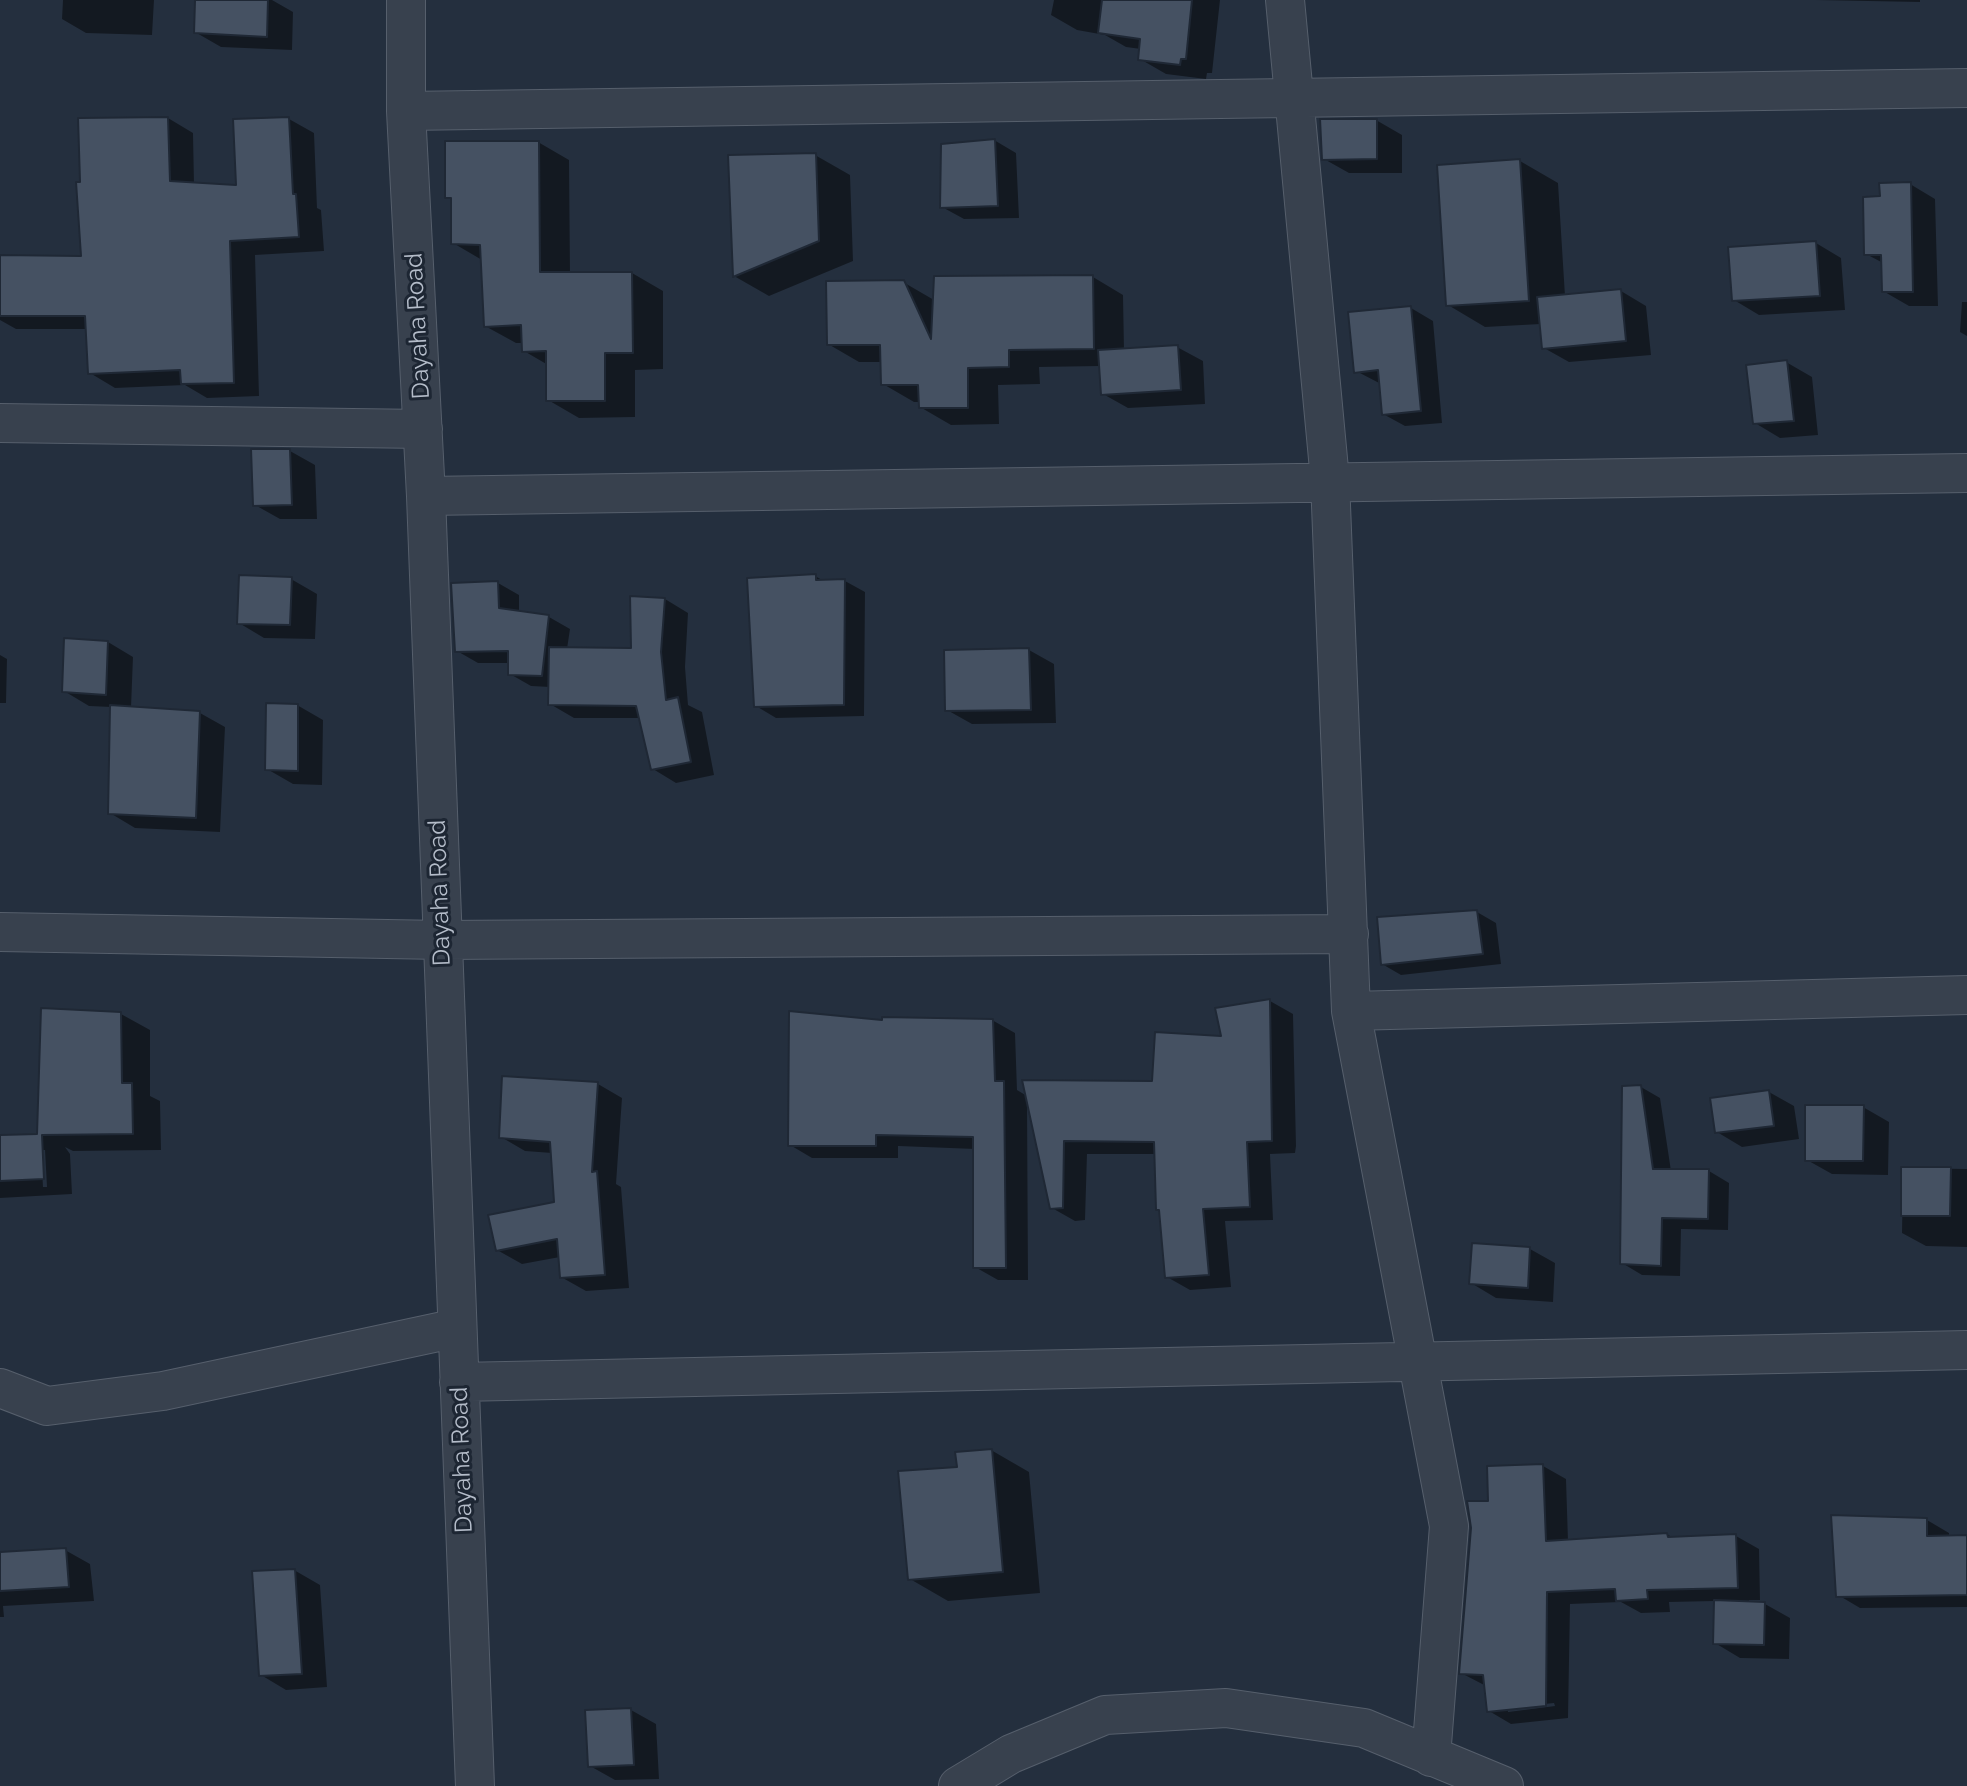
<!DOCTYPE html>
<html>
<head>
<meta charset="utf-8">
<style>
  body { margin:0 }
  canvas { display:block; background:#242f3e }
</style>
</head>
<body>
<canvas width="1967" height="1786"></canvas>
<script>
const c = document.querySelector('canvas').getContext('2d');
c.lineJoin = 'round';
function fillPath(path, color) { c.fillStyle = color; c.fill(path, 'evenodd'); }
function trace(path, color, width, dash) { c.strokeStyle = color; c.lineWidth = width; c.lineCap = dash ? 'butt' : 'round'; c.setLineDash(dash || []); c.stroke(path); }
function drawText(font, color, halo, rows, align = 'center') {
  c.font = font + ' Raleway,sans-serif'; c.lineWidth = 6; c.setLineDash([]); c.textBaseline = 'middle'; c.strokeStyle = halo; c.fillStyle = color; for (const [text, x, y, turn = 0] of rows) {
    c.save(); c.translate(x, y); c.rotate((+turn || 0) * Math.PI / 180); c.textAlign = isNaN(turn) ? turn : align; if (halo) c.strokeText(text, 0, 0); c.fillText(text, 0, 0); c.restore();
  }
}
const shadow = new Path2D(`
  M 63,0 L 154,0 L 152,35 L 86,33 L 62,19 Z
  M 196,0 L 272,0 L 293,12 L 292,50 L 221,47 L 195,32 Z
  M 1054,0 L 1220,0 L 1212,73 L 1207,73 L 1206,79 L 1166,74 L 1140,59 L 1141,49 L 1126,47 L 1105,35 L 1077,30 L 1051,15 Z
  M 1815,0 L 1920,0 L 1920,2 Z
  M 168,118 L 193,133 L 194,184 L 238,186 L 289,119 L 314,133 L 317,208 L 321,210 L 324,251 L 255,255 L 259,396 L 207,398 L 185,385 L 115,388 L 90,373 L 88,329 L 16,329 L 0,320 L 0,262 L 83,258 L 81,183 Z
  M 1376,120 L 1402,135 L 1402,173 L 1349,173 L 1324,159 Z
  M 994,140 L 1016,153 L 1019,218 L 964,219 L 942,207 Z
  M 538,142 L 569,160 L 570,274 L 632,273 L 663,291 L 663,369 L 635,370 L 635,417 L 579,418 L 548,400 L 548,365 L 524,351 L 523,343 L 516,343 L 485,326 L 482,260 L 453,243 L 453,200 L 447,197 Z
  M 815,155 L 850,175 L 853,261 L 769,296 L 734,276 Z
  M 1520,161 L 1558,183 L 1565,296 L 1621,291 L 1646,306 L 1651,355 L 1569,362 L 1544,348 L 1541,324 L 1485,327 L 1448,305 Z
  M 1910,184 L 1935,199 L 1938,306 L 1909,306 L 1883,291 L 1883,263 L 1866,254 L 1882,198 Z
  M 1816,243 L 1841,258 L 1845,310 L 1759,315 L 1734,300 Z
  M 1093,277 L 1123,295 L 1124,350 L 1177,347 L 1203,361 L 1205,404 L 1128,408 L 1103,394 L 1101,366 L 1039,367 L 1040,384 L 998,385 L 999,424 L 951,425 L 920,407 L 920,402 L 914,402 L 883,384 L 882,362 L 859,362 L 828,344 L 903,282 L 934,300 Z
  M 1962,302 L 1967,302 L 1967,336 L 1960,332 Z
  M 1411,308 L 1433,321 L 1442,423 L 1405,426 L 1383,414 L 1381,384 L 1356,371 Z
  M 1786,362 L 1812,377 L 1818,435 L 1780,438 L 1755,423 Z
  M 290,451 L 315,465 L 317,519 L 280,519 L 255,505 Z
  M 815,576 L 824,581 L 845,581 L 865,592 L 864,716 L 776,718 L 756,706 Z
  M 291,579 L 317,594 L 315,639 L 264,638 L 239,623 Z
  M 498,583 L 519,595 L 519,613 L 549,617 L 570,629 L 567,649 L 633,650 L 665,599 L 688,613 L 685,667 L 688,705 L 702,712 L 714,775 L 676,783 L 653,769 L 641,718 L 574,718 L 550,704 L 550,687 L 531,686 L 510,674 L 510,663 L 478,663 L 457,651 Z
  M 108,642 L 133,657 L 131,708 L 200,713 L 225,727 L 220,832 L 135,828 L 110,813 L 111,707 L 89,706 L 64,691 Z
  M 1029,650 L 1054,664 L 1056,723 L 972,724 L 947,710 Z
  M 0,655 L 7,659 L 6,703 L 0,703 Z
  M 297,705 L 323,720 L 322,785 L 293,784 L 267,769 Z
  M 1477,912 L 1496,923 L 1501,964 L 1401,975 L 1382,964 Z
  M 1270,1001 L 1293,1014 L 1296,1146 L 1295,1153 L 1270,1154 L 1273,1220 L 1225,1221 L 1231,1287 L 1190,1290 L 1167,1277 L 1156,1154 L 1087,1154 L 1085,1220 L 1075,1221 L 1052,1208 L 1027,1100 L 1028,1280 L 998,1280 L 975,1267 L 975,1149 L 898,1146 L 898,1158 L 812,1158 L 790,1145 L 883,1022 L 992,1020 L 1015,1033 L 1017,1090 L 1027,1096 L 1154,1083 L 1223,1038 Z
  M 121,1014 L 150,1030 L 150,1096 L 160,1101 L 161,1150 L 73,1151 L 65,1147 L 70,1154 L 72,1194 L 0,1198 L 0,1137 L 39,1135 ZM 41,1150 L 45,1150 L 47,1187 L 43,1187 Z
  M 598,1084 L 622,1098 L 616,1184 L 621,1187 L 629,1288 L 586,1291 L 561,1277 L 560,1257 L 522,1264 L 497,1250 L 556,1203 L 552,1153 L 525,1151 L 501,1137 Z
  M 1641,1087 L 1660,1098 L 1671,1171 L 1709,1171 L 1729,1183 L 1728,1230 L 1681,1229 L 1680,1276 L 1642,1275 L 1622,1263 Z
  M 1769,1092 L 1794,1106 L 1799,1139 L 1742,1147 L 1717,1132 Z
  M 1863,1107 L 1889,1122 L 1888,1175 L 1832,1174 L 1807,1160 Z
  M 1903,1168 L 1967,1169 L 1967,1247 L 1926,1246 L 1902,1233 Z
  M 1530,1249 L 1555,1263 L 1553,1302 L 1496,1298 L 1471,1283 Z
  M 991,1450 L 1029,1472 L 1040,1593 L 948,1601 L 910,1579 Z
  M 1543,1466 L 1566,1479 L 1568,1541 L 1667,1534 L 1673,1538 L 1736,1536 L 1759,1549 L 1760,1600 L 1749,1600 L 1749,1603 L 1765,1604 L 1790,1618 L 1789,1659 L 1740,1658 L 1715,1643 L 1716,1601 L 1669,1602 L 1670,1612 L 1641,1613 L 1621,1602 L 1570,1604 L 1568,1718 L 1511,1724 L 1489,1711 L 1486,1686 L 1461,1673 L 1490,1502 ZM 1554,1703 L 1555,1706 L 1508,1712 L 1508,1708 Z
  M 1927,1520 L 1949,1533 L 1949,1537 L 1967,1537 L 1967,1607 L 1860,1608 L 1838,1595 Z
  M 65,1550 L 90,1564 L 94,1601 L 3,1606 L 4,1617 L 0,1617 L 0,1553 Z
  M 294,1570 L 320,1585 L 327,1687 L 286,1690 L 261,1675 Z
  M 631,1710 L 656,1724 L 659,1779 L 615,1780 L 590,1766 Z`);
const building = new Path2D(`
  M 195,0 L 268,0 L 267,37 L 194,33 Z
  M 1102,0 L 1192,0 L 1186,59 L 1181,59 L 1180,65 L 1138,60 L 1140,39 L 1098,33 Z
  M 168,117 L 170,181 L 236,185 L 233,119 L 289,117 L 293,194 L 296,194 L 299,237 L 230,241 L 234,383 L 181,384 L 180,370 L 88,374 L 85,316 L 0,316 L 0,255 L 81,256 L 76,182 L 80,182 L 78,118 Z
  M 1320,119 L 1377,119 L 1377,159 L 1322,160 Z
  M 995,139 L 998,206 L 940,208 L 941,144 Z
  M 445,141 L 539,141 L 540,272 L 632,272 L 633,353 L 605,353 L 605,401 L 546,401 L 546,351 L 522,352 L 521,325 L 484,327 L 480,245 L 451,244 L 451,198 L 445,198 Z
  M 816,153 L 819,241 L 733,277 L 728,155 Z
  M 1520,159 L 1529,301 L 1446,306 L 1437,165 Z
  M 1911,182 L 1913,292 L 1882,292 L 1881,255 L 1864,255 L 1863,197 L 1880,196 L 1879,183 Z
  M 1816,241 L 1820,296 L 1732,301 L 1728,247 Z
  M 1093,275 L 1094,349 L 1009,350 L 1009,367 L 968,368 L 968,408 L 919,408 L 918,385 L 881,385 L 880,345 L 827,345 L 826,281 L 904,280 L 931,339 L 934,276 Z
  M 1621,289 L 1626,341 L 1542,349 L 1537,297 Z
  M 1411,306 L 1421,411 L 1382,415 L 1378,370 L 1354,373 L 1348,312 Z
  M 1178,345 L 1181,390 L 1101,395 L 1098,350 Z
  M 1787,360 L 1794,421 L 1753,424 L 1746,365 Z
  M 251,449 L 290,449 L 292,505 L 253,506 Z
  M 816,574 L 816,580 L 845,579 L 844,705 L 754,707 L 747,578 Z
  M 239,575 L 292,577 L 290,625 L 237,624 Z
  M 498,581 L 499,608 L 549,615 L 542,676 L 508,675 L 508,651 L 455,652 L 451,583 Z
  M 630,596 L 665,598 L 661,652 L 666,700 L 678,697 L 691,762 L 651,770 L 636,706 L 548,705 L 549,647 L 631,648 Z
  M 64,638 L 108,641 L 106,695 L 62,692 Z
  M 1029,648 L 1031,710 L 945,711 L 944,650 Z
  M 266,703 L 298,704 L 298,771 L 265,770 Z
  M 110,705 L 200,711 L 196,818 L 108,814 Z
  M 1477,910 L 1483,954 L 1381,965 L 1377,917 Z
  M 1270,999 L 1272,1141 L 1247,1142 L 1250,1207 L 1203,1209 L 1209,1275 L 1165,1278 L 1159,1210 L 1156,1210 L 1154,1142 L 1064,1141 L 1063,1208 L 1050,1209 L 1022,1080 L 1152,1081 L 1155,1032 L 1221,1036 L 1215,1008 Z
  M 41,1008 L 121,1012 L 122,1083 L 132,1083 L 133,1134 L 42,1135 L 44,1179 L 0,1181 L 0,1135 L 37,1134 Z
  M 789,1011 L 882,1020 L 882,1017 L 993,1019 L 995,1081 L 1004,1081 L 1006,1268 L 973,1268 L 973,1137 L 876,1135 L 876,1146 L 788,1146 Z
  M 502,1076 L 598,1082 L 592,1172 L 597,1171 L 605,1275 L 560,1278 L 557,1239 L 496,1251 L 488,1215 L 554,1202 L 550,1142 L 499,1138 Z
  M 1641,1085 L 1653,1169 L 1709,1169 L 1708,1219 L 1662,1218 L 1661,1266 L 1620,1264 L 1622,1086 Z
  M 1769,1090 L 1774,1126 L 1715,1133 L 1710,1098 Z
  M 1805,1105 L 1864,1105 L 1863,1161 L 1805,1161 Z
  M 1901,1167 L 1951,1167 L 1950,1216 L 1901,1216 Z
  M 1472,1243 L 1530,1247 L 1528,1288 L 1469,1284 Z
  M 992,1449 L 1003,1572 L 908,1580 L 898,1471 L 957,1467 L 955,1452 Z
  M 1543,1464 L 1546,1541 L 1667,1533 L 1668,1537 L 1736,1534 L 1738,1588 L 1647,1590 L 1648,1599 L 1616,1601 L 1615,1589 L 1547,1592 L 1546,1706 L 1487,1712 L 1483,1675 L 1459,1674 L 1471,1528 L 1467,1501 L 1488,1501 L 1487,1466 Z
  M 1831,1515 L 1927,1518 L 1927,1536 L 1967,1535 L 1967,1595 L 1836,1597 Z
  M 66,1548 L 69,1587 L 0,1591 L 0,1552 Z
  M 295,1569 L 302,1674 L 259,1676 L 252,1571 Z
  M 1714,1600 L 1765,1602 L 1764,1645 L 1713,1644 Z
  M 631,1708 L 634,1765 L 588,1767 L 585,1710 Z`);
const minor = new Path2D(`
  M 406,0 L 406,111 L 426,496 L 475,1786
  M 1285,0 L 1330,480 L 1351,1011 L 1449,1526 L 1431,1757
  M 406,111 L 1967,88
  M 0,423 L 423,429
  M 426,496 L 1967,473
  M 0,932 L 442,940 L 1349,934
  M 1351,1011 L 1967,995
  M 459,1382 L 1967,1350
  M 0,1388 L 47,1406 L 163,1391 L 457,1328
  M 958,1786 L 1011,1754 L 1105,1715 L 1226,1708 L 1364,1728 L 1504,1786`);
const streetNames = [
  ["Dayaha Road",418,326,-93],
  ["Dayaha Road",440,893,-92],
  ["Dayaha Road",462,1460,-92]
];
fillPath(shadow, '#0007');
fillPath(building, '#455162');
trace(building, '#1f2835', 2);
trace(minor, '#565f6c', 40);
trace(minor, '#38414e', 38);
drawText('24px', '#b4bcc9', '#1d2633', streetNames);
</script>
</body>
</html>
